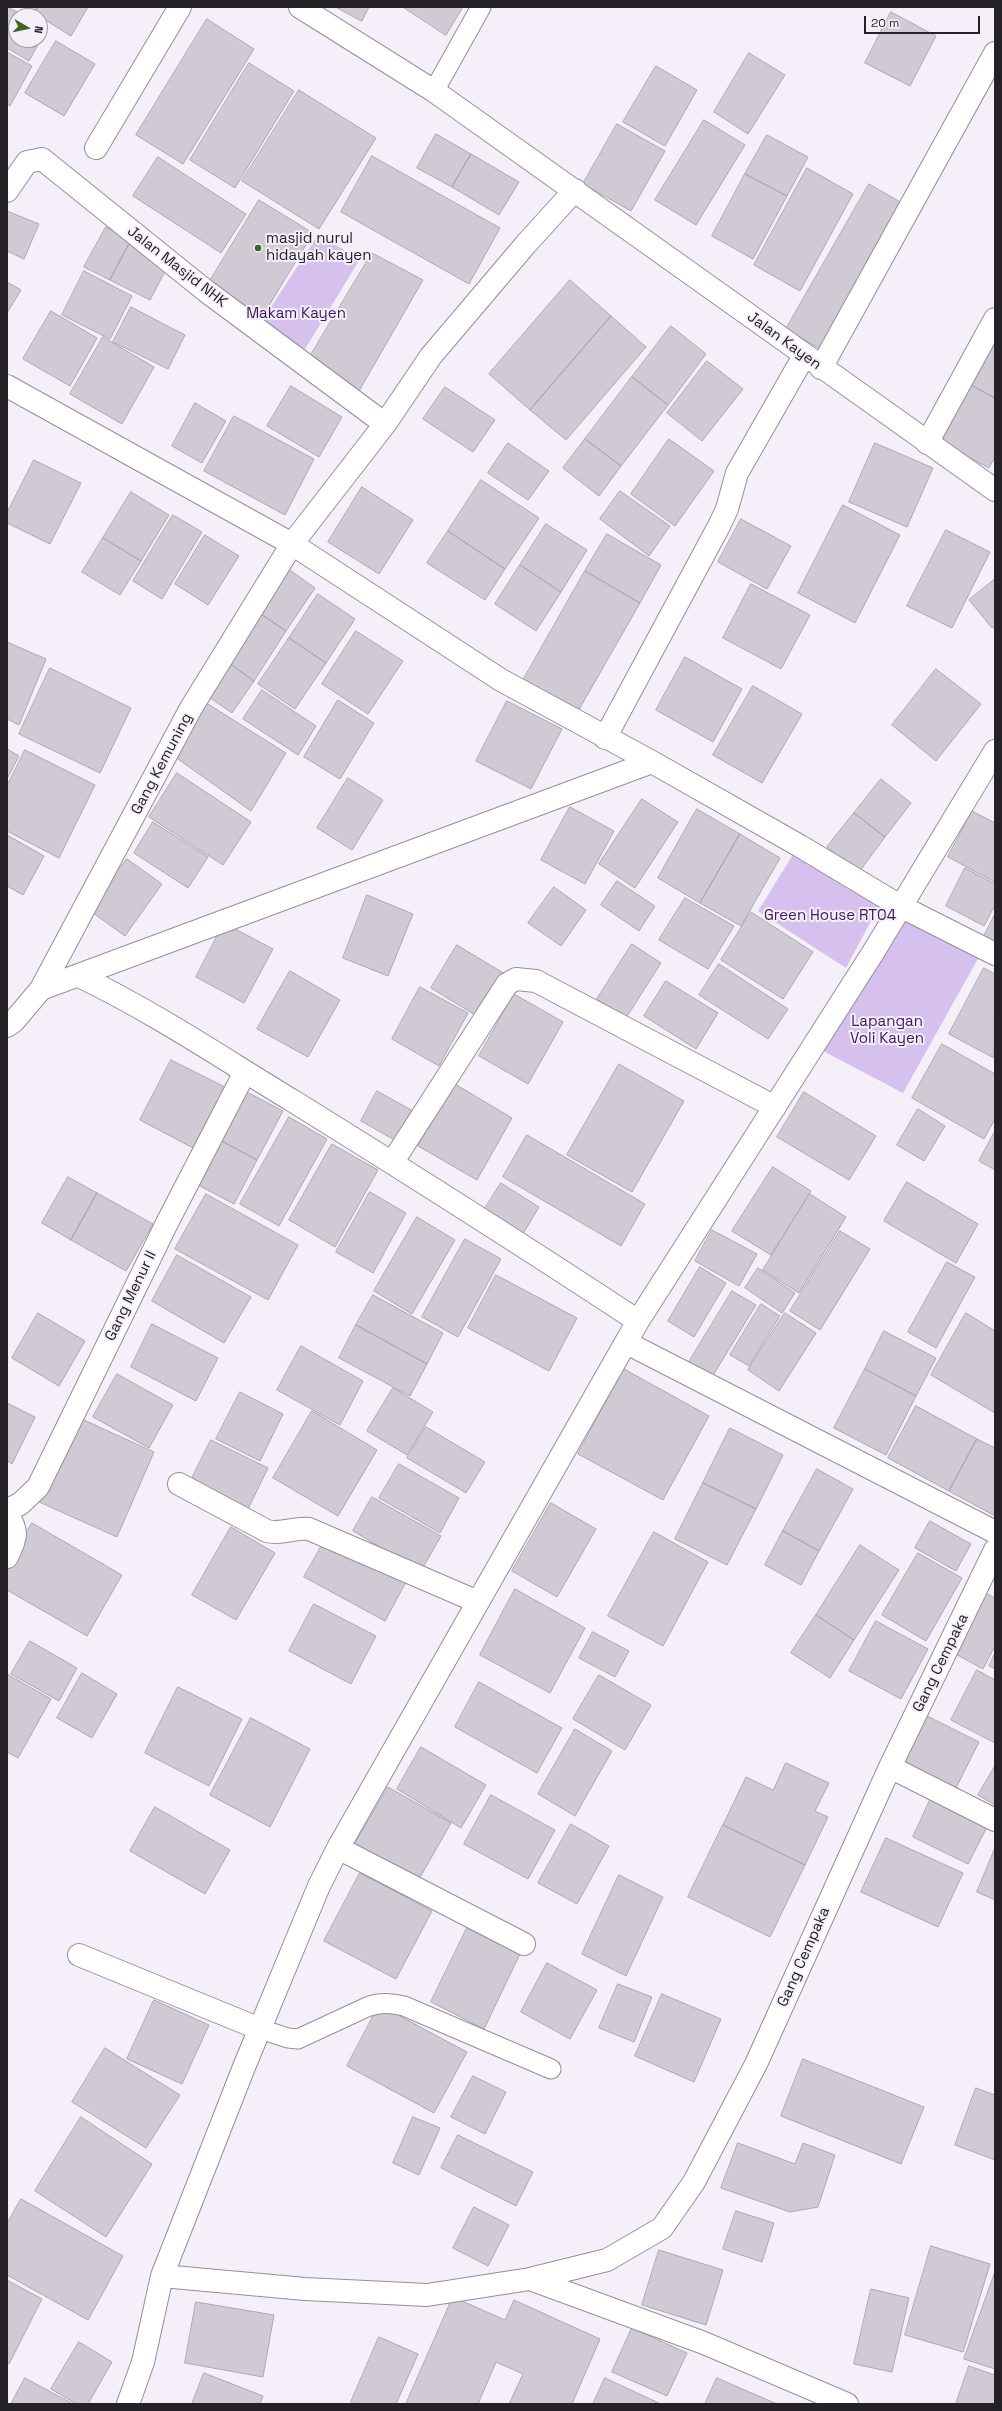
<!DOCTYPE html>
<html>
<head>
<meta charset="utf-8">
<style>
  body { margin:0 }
  #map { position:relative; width:1002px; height:2411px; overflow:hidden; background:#f5effa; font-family:"Space Grotesk",sans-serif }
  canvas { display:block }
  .frame { position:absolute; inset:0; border:8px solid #242226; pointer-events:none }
  .north { position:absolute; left:8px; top:8px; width:40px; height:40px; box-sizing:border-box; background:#f5effa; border:1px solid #a19da5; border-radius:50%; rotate:99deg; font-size:11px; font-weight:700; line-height:16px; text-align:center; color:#242226 }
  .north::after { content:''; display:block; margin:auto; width:14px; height:18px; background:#3d6623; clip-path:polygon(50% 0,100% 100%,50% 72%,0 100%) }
  .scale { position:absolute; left:864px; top:16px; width:116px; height:18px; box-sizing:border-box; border:2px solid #242226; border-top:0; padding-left:5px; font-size:12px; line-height:14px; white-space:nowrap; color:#242226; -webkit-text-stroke:3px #f5effa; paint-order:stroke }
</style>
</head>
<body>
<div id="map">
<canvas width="1002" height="2411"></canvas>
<div class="frame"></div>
<div class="north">N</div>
<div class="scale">20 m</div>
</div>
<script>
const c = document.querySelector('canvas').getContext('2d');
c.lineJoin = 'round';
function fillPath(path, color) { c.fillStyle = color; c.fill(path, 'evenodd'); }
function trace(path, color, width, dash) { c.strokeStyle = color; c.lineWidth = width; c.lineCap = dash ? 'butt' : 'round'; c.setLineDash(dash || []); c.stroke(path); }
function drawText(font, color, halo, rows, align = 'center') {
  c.font = font + ' "Space Grotesk",sans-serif'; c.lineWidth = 4; c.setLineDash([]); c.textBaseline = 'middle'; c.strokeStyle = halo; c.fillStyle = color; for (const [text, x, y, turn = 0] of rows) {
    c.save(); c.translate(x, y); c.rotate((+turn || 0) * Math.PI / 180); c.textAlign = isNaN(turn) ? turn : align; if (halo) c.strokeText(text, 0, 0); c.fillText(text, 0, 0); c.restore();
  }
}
const green = new Path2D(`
  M 318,235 L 360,259 L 305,349 L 260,324 Z
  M 794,853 L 879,906 L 846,968 L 758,911 Z
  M 904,918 L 980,955 L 903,1093 L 823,1051 Z`);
const building = new Path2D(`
  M 7,7 L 26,16 L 16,16 L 16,40 L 40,40 L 40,24 L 47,28 L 29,61 L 7,48 Z
  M 23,7 L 38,7 L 34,13 Z
  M 38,7 L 88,7 L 71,36 L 34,13 Z
  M 336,7 L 369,7 L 362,21 Z
  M 403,7 L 463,7 L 446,35 Z
  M 891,12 L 936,36 L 910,86 L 865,63 Z
  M 207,19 L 254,49 L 183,164 L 136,135 Z
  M 56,41 L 95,64 L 64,116 L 25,93 Z
  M 7,52 L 32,66 L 10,106 L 7,104 Z
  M 749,53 L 785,75 L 748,134 L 714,112 Z
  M 249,63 L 294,91 L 235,188 L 190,160 Z
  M 656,66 L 697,90 L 665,146 L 623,122 Z
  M 299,90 L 376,138 L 319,229 L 242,181 Z
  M 704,120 L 745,145 L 696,225 L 655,200 Z
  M 617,124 L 665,151 L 631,211 L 583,184 Z
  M 436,134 L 471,154 L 452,187 L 417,168 Z
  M 767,135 L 808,157 L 787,196 L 745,174 Z
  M 471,154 L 519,182 L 499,215 L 452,187 Z
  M 372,156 L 500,228 L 469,284 L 341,212 Z
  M 158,157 L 246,214 L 221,253 L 133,196 Z
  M 807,168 L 853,194 L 800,291 L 754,265 Z
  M 745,174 L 787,196 L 753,259 L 712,236 Z
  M 869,184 L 909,207 L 827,353 L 786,329 Z
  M 259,200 L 313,233 L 259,322 L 205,289 Z
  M 7,211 L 39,224 L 24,259 L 7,251 Z
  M 106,227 L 131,240 L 110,280 L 84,267 Z
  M 131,240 L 170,262 L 150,300 L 110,280 Z
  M 372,253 L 423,280 L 359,391 L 306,363 Z
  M 84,271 L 132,296 L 110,339 L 62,315 Z
  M 570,280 L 611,316 L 530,410 L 489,374 Z
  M 7,282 L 21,290 L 7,313 Z
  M 131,307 L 185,335 L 168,369 L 113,342 Z
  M 51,311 L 97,338 L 70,386 L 23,359 Z
  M 611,316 L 646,347 L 566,440 L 530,410 Z
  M 671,326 L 706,354 L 668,405 L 632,377 Z
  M 995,335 L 995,398 L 969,384 Z
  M 103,337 L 154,367 L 122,424 L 70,394 Z
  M 707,361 L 743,389 L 702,441 L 667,413 Z
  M 632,377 L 668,405 L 621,466 L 585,439 Z
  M 969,384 L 995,398 L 995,457 L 989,468 L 939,441 Z
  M 291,386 L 342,417 L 319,457 L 267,426 Z
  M 445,387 L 495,420 L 473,452 L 423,419 Z
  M 195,403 L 226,421 L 202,463 L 172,446 Z
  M 234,416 L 314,459 L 285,515 L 204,471 Z
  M 585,439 L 621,466 L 599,496 L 563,468 Z
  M 669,439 L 714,471 L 675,526 L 631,494 Z
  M 508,443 L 549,471 L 528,500 L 488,473 Z
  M 875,443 L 933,468 L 907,527 L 849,502 Z
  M 34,460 L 81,483 L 50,544 L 7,523 L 7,513 Z
  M 481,480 L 539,518 L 505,569 L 448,531 Z
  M 362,487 L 413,520 L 379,574 L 328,542 Z
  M 620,491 L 670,526 L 649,556 L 600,519 Z
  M 131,492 L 169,515 L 141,561 L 103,538 Z
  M 843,505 L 900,535 L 855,623 L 798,593 Z
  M 173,515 L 202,532 L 162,599 L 133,581 Z
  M 741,519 L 791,546 L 767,589 L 718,562 Z
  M 546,524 L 587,550 L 561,592 L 520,565 Z
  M 946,530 L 990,552 L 952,628 L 907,606 Z
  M 448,531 L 505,569 L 485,600 L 427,563 Z
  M 607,534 L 661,565 L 640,603 L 585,571 Z
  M 205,535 L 239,556 L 208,605 L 175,584 Z
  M 103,538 L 141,561 L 120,595 L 82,572 Z
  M 283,565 L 315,588 L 286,631 L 255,610 Z
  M 520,565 L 561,592 L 536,631 L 495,604 Z
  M 585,571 L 640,603 L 577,713 L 522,682 Z
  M 995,579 L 995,626 L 992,628 L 969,600 Z
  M 751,584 L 810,615 L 781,669 L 723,638 Z
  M 318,594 L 355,619 L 326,663 L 289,638 Z
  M 255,610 L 286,631 L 254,681 L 225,660 Z
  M 356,631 L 403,661 L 368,714 L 322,684 Z
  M 289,638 L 326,663 L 295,709 L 258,684 Z
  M 7,642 L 46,659 L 19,725 L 7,719 Z
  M 685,657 L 742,689 L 713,742 L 656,710 Z
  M 225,660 L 254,681 L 232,713 L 203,693 Z
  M 50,668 L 131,708 L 100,773 L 19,734 Z
  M 936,669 L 981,704 L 936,761 L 892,725 Z
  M 753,686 L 802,714 L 762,783 L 713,755 Z
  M 262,690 L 316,726 L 298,755 L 243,719 Z
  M 200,699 L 286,753 L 251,811 L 171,754 Z
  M 338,700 L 374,723 L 340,779 L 304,757 Z
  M 507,701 L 562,729 L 531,789 L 476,761 Z
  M 7,749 L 19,756 L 7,779 Z
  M 25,750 L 95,785 L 59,858 L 7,831 L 7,786 Z
  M 177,773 L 251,822 L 223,865 L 149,817 Z
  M 348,778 L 383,800 L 352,850 L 317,828 Z
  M 881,779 L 911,803 L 885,837 L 854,813 Z
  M 642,799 L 678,822 L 635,888 L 599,864 Z
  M 570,807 L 614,831 L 585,884 L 541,860 Z
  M 697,809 L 740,834 L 700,903 L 658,878 Z
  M 972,811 L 995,823 L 995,882 L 948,857 Z
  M 854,813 L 885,837 L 859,872 L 827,847 Z
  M 153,822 L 208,857 L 188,888 L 134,853 Z
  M 740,834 L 780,858 L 741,926 L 700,903 Z
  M 7,835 L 44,856 L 23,895 L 7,886 Z
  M 127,859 L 162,884 L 125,936 L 89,910 Z
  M 965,868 L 995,884 L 995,905 L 984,926 L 946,906 Z
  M 617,881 L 655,906 L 639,931 L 601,905 Z
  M 554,887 L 586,910 L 561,946 L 528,923 Z
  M 367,895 L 413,914 L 388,976 L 343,958 Z
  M 685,898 L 734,926 L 708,969 L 659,940 Z
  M 751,912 L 813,952 L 783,999 L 721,960 Z
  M 995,914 L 995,942 L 984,936 Z
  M 224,923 L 273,949 L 244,1003 L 196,977 Z
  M 632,944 L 661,963 L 626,1018 L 597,999 Z
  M 457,945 L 505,974 L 480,1018 L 431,988 Z
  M 719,964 L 788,1009 L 768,1039 L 699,995 Z
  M 984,968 L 995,974 L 994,1058 L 949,1034 Z
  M 290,971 L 340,1000 L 308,1057 L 257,1029 Z
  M 666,981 L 718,1013 L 696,1049 L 644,1016 Z
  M 420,987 L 468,1013 L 439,1066 L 392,1039 Z
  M 514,994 L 563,1022 L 528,1084 L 479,1056 Z
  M 942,1044 L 995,1074 L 995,1119 L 984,1139 L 912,1098 Z
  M 171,1060 L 225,1087 L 193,1148 L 140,1120 Z
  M 619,1064 L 684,1101 L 632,1192 L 567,1155 Z
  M 455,1084 L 512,1118 L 477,1180 L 418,1146 Z
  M 245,1091 L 283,1111 L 257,1160 L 220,1140 Z
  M 377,1091 L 415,1112 L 398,1142 L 361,1121 Z
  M 804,1092 L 876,1136 L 849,1180 L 777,1137 Z
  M 918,1109 L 945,1126 L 924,1161 L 897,1145 Z
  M 289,1117 L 327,1139 L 279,1226 L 240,1204 Z
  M 995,1131 L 995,1170 L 979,1161 Z
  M 527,1135 L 645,1204 L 621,1246 L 503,1177 Z
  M 220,1140 L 257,1160 L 234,1204 L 196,1184 Z
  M 332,1144 L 378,1170 L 335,1247 L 289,1220 Z
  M 773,1167 L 811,1191 L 771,1255 L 732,1231 Z
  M 68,1177 L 97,1193 L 71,1240 L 42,1223 Z
  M 907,1182 L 978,1224 L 956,1263 L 884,1221 Z
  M 501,1183 L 539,1207 L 523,1234 L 484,1210 Z
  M 370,1192 L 406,1213 L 373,1273 L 336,1252 Z
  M 97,1193 L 153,1224 L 126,1271 L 71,1240 Z
  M 206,1194 L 298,1245 L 268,1300 L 175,1249 Z
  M 810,1194 L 846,1217 L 799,1293 L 763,1270 Z
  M 417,1217 L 455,1240 L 412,1314 L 374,1291 Z
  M 712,1230 L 757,1254 L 739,1286 L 695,1261 Z
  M 840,1231 L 870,1249 L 820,1330 L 790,1311 Z
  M 465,1239 L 501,1259 L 458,1337 L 422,1317 Z
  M 177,1255 L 251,1297 L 224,1343 L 152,1301 Z
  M 947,1262 L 975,1277 L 936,1348 L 908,1332 Z
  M 700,1267 L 726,1283 L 694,1337 L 668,1321 Z
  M 758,1268 L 795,1293 L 782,1313 L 745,1288 Z
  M 496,1275 L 577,1318 L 549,1371 L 468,1328 Z
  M 732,1291 L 756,1305 L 712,1377 L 689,1362 Z
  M 373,1295 L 443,1333 L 427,1364 L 356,1325 Z
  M 761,1304 L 780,1316 L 749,1366 L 730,1355 Z
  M 38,1313 L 85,1341 L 59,1386 L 12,1358 Z
  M 785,1313 L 816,1333 L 779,1391 L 748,1370 Z
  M 966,1313 L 995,1331 L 995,1413 L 931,1375 Z
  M 152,1324 L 218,1358 L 196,1401 L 131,1367 Z
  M 356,1325 L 427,1364 L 410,1396 L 339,1358 Z
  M 884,1331 L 936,1358 L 916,1396 L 865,1369 Z
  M 301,1346 L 363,1381 L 340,1425 L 277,1390 Z
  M 624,1369 L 709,1416 L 663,1500 L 578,1454 Z
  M 865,1369 L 916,1396 L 886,1455 L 834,1428 Z
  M 117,1374 L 173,1405 L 149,1448 L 93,1417 Z
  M 393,1388 L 433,1412 L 407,1455 L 367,1431 Z
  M 240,1392 L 283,1414 L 260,1461 L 216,1439 Z
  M 7,1403 L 35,1417 L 12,1464 L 7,1461 Z
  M 916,1406 L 977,1439 L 949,1491 L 888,1458 Z
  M 312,1411 L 377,1450 L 338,1516 L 273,1478 Z
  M 75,1416 L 154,1452 L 117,1537 L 37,1501 Z
  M 426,1427 L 485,1462 L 466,1493 L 407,1458 Z
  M 730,1428 L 783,1455 L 756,1509 L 703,1483 Z
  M 977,1439 L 995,1448 L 995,1516 L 949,1491 Z
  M 211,1440 L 268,1468 L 247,1511 L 190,1482 Z
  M 399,1464 L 459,1498 L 440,1533 L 379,1498 Z
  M 817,1469 L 853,1489 L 819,1551 L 783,1531 Z
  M 703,1483 L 756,1509 L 727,1565 L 675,1539 Z
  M 372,1497 L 441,1536 L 421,1571 L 353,1531 Z
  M 551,1503 L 596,1529 L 557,1597 L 512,1571 Z
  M 930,1521 L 971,1544 L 956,1571 L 915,1548 Z
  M 32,1523 L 122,1575 L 87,1636 L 7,1590 L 7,1567 Z
  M 231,1527 L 275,1553 L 236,1620 L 192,1595 Z
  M 783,1531 L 819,1551 L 801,1585 L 765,1565 Z
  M 654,1532 L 708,1562 L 663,1646 L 608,1616 Z
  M 326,1538 L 406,1582 L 385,1621 L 304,1577 Z
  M 860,1545 L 899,1570 L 854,1640 L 816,1615 Z
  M 918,1553 L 962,1578 L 926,1641 L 882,1615 Z
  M 515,1589 L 585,1628 L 550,1693 L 480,1655 Z
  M 982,1591 L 995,1598 L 995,1646 L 983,1669 L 950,1651 Z
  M 314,1604 L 376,1636 L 351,1684 L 289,1651 Z
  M 816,1615 L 854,1640 L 830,1678 L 791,1653 Z
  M 876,1621 L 928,1649 L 901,1699 L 849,1671 Z
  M 593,1632 L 629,1651 L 615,1677 L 579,1658 Z
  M 30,1641 L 77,1668 L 59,1701 L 11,1674 Z
  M 995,1653 L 995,1669 L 989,1666 Z
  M 977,1670 L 995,1680 L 995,1743 L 951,1720 Z
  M 82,1673 L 117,1694 L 92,1738 L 57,1718 Z
  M 7,1674 L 51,1699 L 18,1758 L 7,1752 Z
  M 599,1675 L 651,1705 L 625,1750 L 573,1719 Z
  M 479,1682 L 562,1728 L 537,1773 L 455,1727 Z
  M 178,1687 L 242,1719 L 209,1786 L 145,1753 Z
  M 925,1715 L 979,1742 L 955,1790 L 901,1762 Z
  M 251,1718 L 310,1749 L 270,1827 L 210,1795 Z
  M 575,1729 L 612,1751 L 575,1816 L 538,1794 Z
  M 421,1747 L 486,1785 L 461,1828 L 397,1789 Z
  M 786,1763 L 829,1783 L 815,1811 L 828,1817 L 805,1865 L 723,1825 L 746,1777 L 773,1790 Z
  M 995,1766 L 995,1805 L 978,1795 Z
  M 388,1787 L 451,1823 L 418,1881 L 355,1844 Z
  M 491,1795 L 555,1830 L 528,1879 L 464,1844 Z
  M 931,1798 L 988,1825 L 968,1864 L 913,1837 Z
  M 155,1807 L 230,1850 L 205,1894 L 130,1851 Z
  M 571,1824 L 609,1846 L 577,1904 L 538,1883 Z
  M 723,1825 L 805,1865 L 770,1937 L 688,1897 Z
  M 886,1838 L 963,1873 L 938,1927 L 861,1892 Z
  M 995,1848 L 995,1900 L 977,1892 Z
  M 360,1873 L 432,1911 L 396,1979 L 324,1941 Z
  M 619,1875 L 663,1897 L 626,1976 L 582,1954 Z
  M 467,1928 L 520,1954 L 484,2029 L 431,2002 Z
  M 547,1963 L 597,1990 L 570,2039 L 521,2012 Z
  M 618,1984 L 652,1997 L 634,2042 L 599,2028 Z
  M 662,1994 L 721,2019 L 694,2082 L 635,2056 Z
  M 154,2000 L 209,2025 L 182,2084 L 127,2059 Z
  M 379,2005 L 467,2052 L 434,2113 L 347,2066 Z
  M 105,2048 L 180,2095 L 146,2148 L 72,2102 Z
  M 803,2059 L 924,2107 L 901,2164 L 781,2116 Z
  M 473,2076 L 506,2092 L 485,2134 L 451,2117 Z
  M 976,2088 L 995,2095 L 995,2160 L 955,2145 Z
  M 81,2117 L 152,2164 L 106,2237 L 35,2191 Z
  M 413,2117 L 440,2128 L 419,2175 L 393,2163 Z
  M 458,2135 L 533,2172 L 516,2206 L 441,2168 Z
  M 738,2143 L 795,2164 L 803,2143 L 835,2155 L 818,2207 L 790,2212 L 721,2188 Z
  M 21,2199 L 123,2256 L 88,2320 L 7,2275 L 7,2224 Z
  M 474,2207 L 509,2225 L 488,2266 L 453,2248 Z
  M 736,2211 L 774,2223 L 762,2262 L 723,2249 Z
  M 931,2246 L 990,2264 L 963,2352 L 905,2335 Z
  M 659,2250 L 723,2270 L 706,2325 L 642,2305 Z
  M 995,2272 L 995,2369 L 964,2359 Z
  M 7,2280 L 42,2299 L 9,2364 L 7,2363 Z
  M 871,2289 L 909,2298 L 892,2372 L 854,2364 Z
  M 453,2297 L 505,2320 L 514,2300 L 600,2339 L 572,2404 L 509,2404 L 523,2374 L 496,2362 L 478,2404 L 406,2404 Z
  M 196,2302 L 274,2315 L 263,2377 L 185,2363 Z
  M 632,2328 L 687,2353 L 667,2396 L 612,2372 Z
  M 379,2337 L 418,2354 L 396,2404 L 355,2404 L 351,2402 Z
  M 79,2342 L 112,2362 L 88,2404 L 76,2404 L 51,2389 Z
  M 969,2366 L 995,2375 L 995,2404 L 956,2404 Z
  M 204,2373 L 263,2396 L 260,2404 L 192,2404 Z
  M 25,2378 L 73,2404 L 11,2404 Z
  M 605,2378 L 661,2404 L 593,2404 Z
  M 717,2378 L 777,2404 L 705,2404 Z`);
const lane = new Path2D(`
  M 434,91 L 481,7
  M 260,2029 L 288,2038 L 298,2039 L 367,2007 C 380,2002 390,2003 404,2006 L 551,2069`);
const street = new Path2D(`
  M 300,7 L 434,91 L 995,490
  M 96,148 L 180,7
  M 7,191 L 27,162 L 42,159 L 206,291 L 385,424
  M 821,368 L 995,53
  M 7,386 L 292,544 L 501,680 L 652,762 L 800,846 L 900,906 L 995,954
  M 927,443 L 995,319
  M 605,738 L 719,526 L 727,509 L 737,473 L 804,356
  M 79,976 C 154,1012 222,1058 293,1101 C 409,1173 524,1246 638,1321
  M 41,989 L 191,708 L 292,544 L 385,424 L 431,356 L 526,244 L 575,190
  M 7,1026 L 14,1021 L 41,989 L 652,762
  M 392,1163 L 507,984 L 516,979 L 536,981 L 775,1107
  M 627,1343 L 995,1532
  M 179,1484 L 267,1531 C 282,1535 295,1527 309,1529 L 478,1602
  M 7,1510 L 20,1504 L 38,1487 L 167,1223 L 245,1072
  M 7,1514 C 19,1531 16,1539 7,1557
  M 890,1767 L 995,1820
  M 338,1848 L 524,1944
  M 79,1955 L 260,2029
  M 162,2276 L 305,2289 L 427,2295 L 530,2279 L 704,2343 L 847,2404
  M 530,2279 L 607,2260 L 662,2228 L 694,2182 L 756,2064 L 890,1767 L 995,1550
  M 128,2404 L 143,2362 L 162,2276 L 244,2067 L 319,1886 L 338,1848 L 638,1321 L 874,951 L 995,751`);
const markers = [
  [258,248,4,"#3d6623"]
];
const poiNames = [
  ["masjid nurul",266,239],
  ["hidayah kayen",266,256]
];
const streetNames = [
  ["Jalan Masjid NHK",177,267,38],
  ["Jalan Kayen",784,341,36],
  ["Gang Kemuning",162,764,-62],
  ["Gang Menur II",131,1296,-64],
  ["Gang Cempaka",941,1663,-64],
  ["Gang Cempaka",804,1957,-66]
];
const parkNames = [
  ["Makam Kayen",296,314],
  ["Green House RT04",830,916],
  ["Lapangan",887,1022],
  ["Voli Kayen",887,1039]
];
fillPath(green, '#d6c0ed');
fillPath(building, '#cfcad4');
trace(building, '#aca7b1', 1);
trace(lane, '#948f99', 21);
trace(street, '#948f99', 24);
trace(lane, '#fff', 19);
trace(street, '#fff', 22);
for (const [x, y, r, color] of markers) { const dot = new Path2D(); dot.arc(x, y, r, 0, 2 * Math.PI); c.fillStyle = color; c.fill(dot); trace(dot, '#f5effa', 1.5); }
drawText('15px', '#242226', '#f5effa', poiNames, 'left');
drawText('15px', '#242226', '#f5effa', streetNames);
drawText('15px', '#3f165b', '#f5effa', parkNames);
</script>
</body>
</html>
